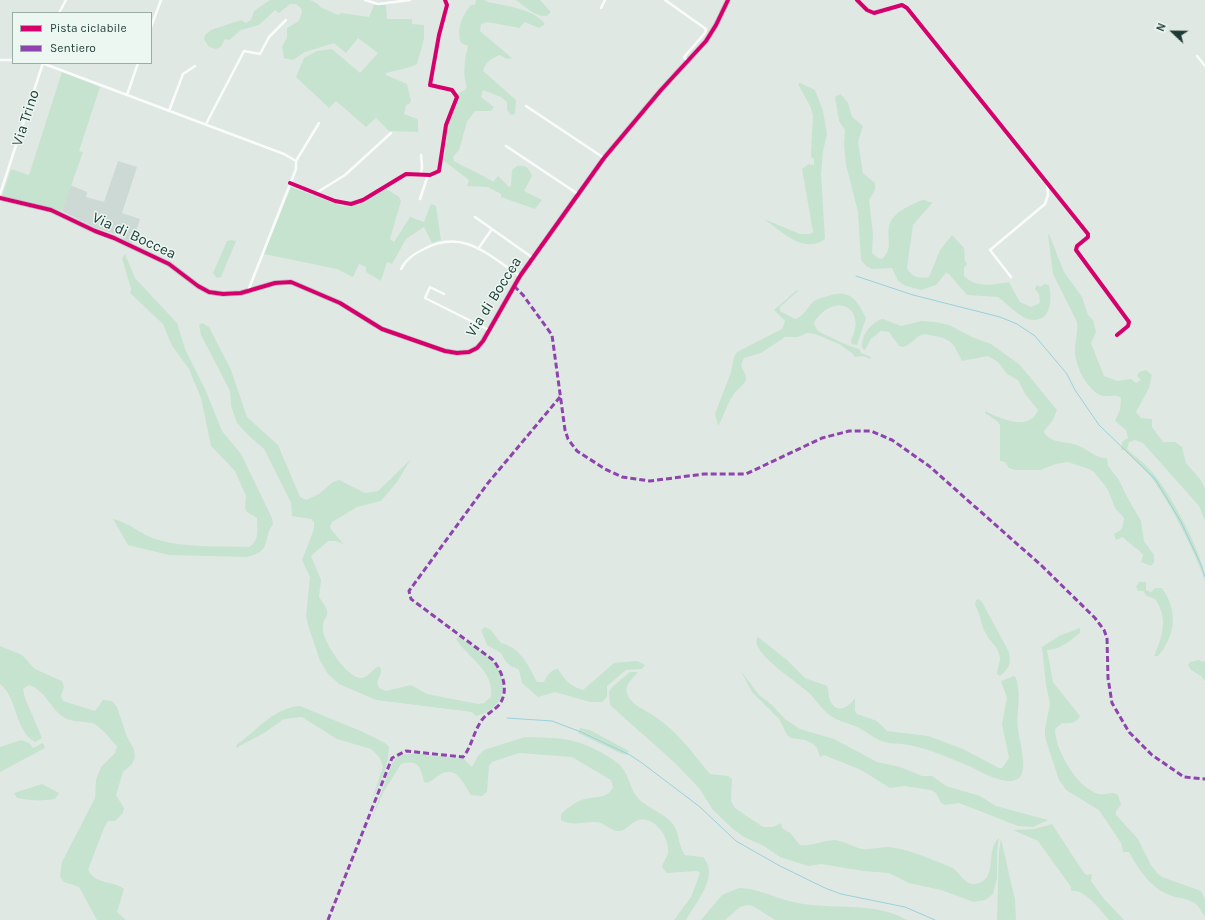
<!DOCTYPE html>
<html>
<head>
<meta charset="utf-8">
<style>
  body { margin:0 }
  #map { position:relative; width:1205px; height:920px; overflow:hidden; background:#e0e8e4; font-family:Karla,sans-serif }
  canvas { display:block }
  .legend { position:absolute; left:12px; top:12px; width:140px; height:52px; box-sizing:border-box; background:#ecf7f2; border:1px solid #99aca6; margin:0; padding:5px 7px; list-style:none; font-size:12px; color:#1c3b34 }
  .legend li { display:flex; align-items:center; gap:8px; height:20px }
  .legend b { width:20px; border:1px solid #99aca6 }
  .north { position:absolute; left:1153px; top:12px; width:40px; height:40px; -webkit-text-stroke:3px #ecf7f2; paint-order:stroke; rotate:292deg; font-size:11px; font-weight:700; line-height:16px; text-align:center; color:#1c3b34 }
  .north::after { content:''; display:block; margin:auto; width:14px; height:18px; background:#1c3b34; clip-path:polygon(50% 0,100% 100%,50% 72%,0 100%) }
</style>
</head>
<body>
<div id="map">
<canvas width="1205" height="920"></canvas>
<ul class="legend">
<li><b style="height:5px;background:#d6006c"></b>Pista ciclabile</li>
<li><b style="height:5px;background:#8e44ad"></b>Sentiero</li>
</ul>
<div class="north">N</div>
</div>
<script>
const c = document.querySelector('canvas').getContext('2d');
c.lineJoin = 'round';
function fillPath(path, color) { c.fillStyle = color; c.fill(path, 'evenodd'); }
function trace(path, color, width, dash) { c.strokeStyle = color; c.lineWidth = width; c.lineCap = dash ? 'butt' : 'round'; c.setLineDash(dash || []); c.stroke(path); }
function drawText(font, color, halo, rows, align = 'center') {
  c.font = font + ' Karla,sans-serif'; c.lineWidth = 3; c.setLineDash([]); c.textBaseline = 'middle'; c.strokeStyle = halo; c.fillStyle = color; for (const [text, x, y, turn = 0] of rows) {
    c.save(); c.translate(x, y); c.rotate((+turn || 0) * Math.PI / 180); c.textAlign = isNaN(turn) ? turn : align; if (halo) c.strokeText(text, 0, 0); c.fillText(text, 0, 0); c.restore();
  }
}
const built = new Path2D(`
  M 118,161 L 137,167 L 122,213 L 140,219 L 132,244 L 118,235 L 96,228 L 62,211 L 70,185 L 87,192 L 86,197 L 104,202 Z`);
const green = new Path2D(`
  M 270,0 L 310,0 L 318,4 L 320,7 L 338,15 L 341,13 L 369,17 L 374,5 L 386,5 L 387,19 L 412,19 L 412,24 L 424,25 L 424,39 L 417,64 C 407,69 397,70 386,73 L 386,75 L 407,84 L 411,101 L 409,104 L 406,105 L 404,114 L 418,119 L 418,132 L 389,131 L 376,118 L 366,127 L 336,101 L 329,108 L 296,77 L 304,58 L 317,51 L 332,49 L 360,73 L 378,53 L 358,38 L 346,53 L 334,43 L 305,52 L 293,60 L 284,58 L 282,47 L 287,37 L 287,28 L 299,21 L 302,12 L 301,8 L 296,4 L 290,4 L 279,13 L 275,10 L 259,25 L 241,30 L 229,40 L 225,39 L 221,47 L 216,49 L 209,47 L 204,39 L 205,35 L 211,30 L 241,20 L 246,23 L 251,20 L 254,11 Z
  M 476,0 L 485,0 L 488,2 C 506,6 534,9 545,24 L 539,28 L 525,22 L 519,28 L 488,22 L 481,24 L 480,31 L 512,58 L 507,59 L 500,55 C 491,58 486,62 483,71 L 516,100 L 515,114 L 511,115 L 507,110 L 507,102 L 501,97 L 483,90 L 481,97 L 494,107 L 491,111 L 475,111 L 467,122 L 459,150 L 453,157 L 454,161 C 467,169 480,173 493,182 L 498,176 L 509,187 L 511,186 L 512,170 L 517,166 C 526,165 529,168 532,176 L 524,191 L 542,200 L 535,209 L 501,197 L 501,194 L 488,187 L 467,186 L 469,180 L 444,161 L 446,130 L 457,104 L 457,94 L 465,90 L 467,87 C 462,75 465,58 468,46 L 461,43 C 456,30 462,15 471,5 L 475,5 Z
  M 516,0 L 540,0 L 551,12 L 547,16 C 536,17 525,7 516,0 Z
  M 62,72 L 100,87 L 79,151 L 83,152 L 62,211 L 2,196 L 11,169 L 29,175 Z
  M 800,83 L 815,90 L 823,111 L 827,134 L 823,151 L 821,174 L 825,239 C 804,255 781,231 764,219 L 800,234 L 810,234 L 813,232 L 802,169 L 809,164 L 814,165 L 814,159 L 811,157 L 811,152 L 813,115 L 810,106 L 798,84 Z
  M 841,94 L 848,103 L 852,117 L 863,126 L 858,142 L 863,173 L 875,183 L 875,190 L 869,200 L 873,234 L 872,253 L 878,258 L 882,259 C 900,244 873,225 907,207 C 912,205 919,200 925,200 C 928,201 929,203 933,202 L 913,225 L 907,268 C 911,277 920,279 929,277 L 940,250 L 952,235 L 964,248 L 965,261 L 967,264 L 964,268 L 964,276 C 976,288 993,285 1009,282 L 1020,302 L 1031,307 L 1040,303 L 1039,294 L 1035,289 L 1037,285 L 1040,287 L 1045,284 L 1049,285 C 1051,296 1052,306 1045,316 C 1027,329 1011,306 998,297 L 967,295 L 949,274 L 946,273 L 936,285 L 921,290 L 906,286 L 898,281 L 892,268 L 872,269 L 866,266 L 861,260 L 858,212 L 846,165 L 844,144 L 845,130 L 839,121 L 835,97 Z
  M 291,187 L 342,206 C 360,208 372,199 385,188 L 399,197 L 401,201 L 390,239 L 394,242 L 410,217 L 424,222 L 431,204 L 436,206 L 441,240 L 432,243 L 424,227 L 406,239 L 392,264 L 387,262 L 381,281 L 366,272 L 366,267 L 359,264 L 353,277 L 337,269 L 264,254 Z
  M 1049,234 L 1064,272 L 1082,297 L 1088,315 L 1093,320 L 1096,332 L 1091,343 L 1104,376 L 1118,381 L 1131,379 L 1136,383 L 1141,380 L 1137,376 L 1139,372 L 1146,370 L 1152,375 L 1149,388 L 1136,412 L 1141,418 L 1152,419 L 1152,427 L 1163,442 L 1175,442 L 1182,447 L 1186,463 L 1200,479 L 1205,488 L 1205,521 L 1199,506 L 1143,443 L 1135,440 L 1129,442 L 1127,449 C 1137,458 1148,466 1156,477 C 1172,497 1205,557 1205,582 C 1197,555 1168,498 1150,476 C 1142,467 1133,459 1124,450 L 1121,450 L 1122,442 L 1128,438 L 1126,430 L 1115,421 L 1120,410 L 1121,398 C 1115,393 1106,399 1098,394 C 1084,385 1074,363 1075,347 C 1076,338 1078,331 1077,322 L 1053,274 L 1048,235 Z
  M 231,240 L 236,241 L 221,277 L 217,278 L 213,273 L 227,241 Z
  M 125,254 L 135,278 L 177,323 L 185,349 L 206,391 L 222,431 L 241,454 L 272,518 L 273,524 C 262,539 273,551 247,557 L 169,555 L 128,545 L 113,519 C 128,522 140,534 155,539 C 185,548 217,546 249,547 C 260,541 257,528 257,518 L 247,512 L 245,508 L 246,496 L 235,471 L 211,446 L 201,398 L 189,369 L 172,346 L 163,324 L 130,293 L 131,289 L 122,258 Z
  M 797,290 L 798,291 L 780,307 L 780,311 L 795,319 C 803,317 807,308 813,302 C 818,298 825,297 831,295 C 852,290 857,301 866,318 L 857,345 L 852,344 L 851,341 C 853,335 857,326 855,319 C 851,302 834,303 823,312 C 819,316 815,319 814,324 C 814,324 817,329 817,330 C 822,334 853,348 859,349 L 861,353 L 871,357 L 870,359 L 863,356 L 855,357 L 852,353 L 839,344 L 815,334 L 807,333 L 798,337 L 785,337 L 761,353 L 744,358 C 737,369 747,371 746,379 C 745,385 737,389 734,394 C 727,404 724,416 718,426 L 715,414 L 731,372 L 734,357 L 737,352 L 782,329 L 785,321 L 774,310 Z
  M 883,319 L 901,326 L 921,321 L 936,322 L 949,325 L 972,337 L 991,344 L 1020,365 L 1057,410 L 1053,420 L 1044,431 L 1045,434 C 1054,444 1066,441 1077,445 C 1088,449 1096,459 1107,458 L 1108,466 L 1119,480 L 1126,495 L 1141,521 L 1144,541 L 1154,555 L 1154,562 L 1151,566 L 1141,562 L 1143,555 C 1137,547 1129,544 1123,537 L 1116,540 L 1114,534 L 1122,529 L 1124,518 L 1115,508 L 1107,488 L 1093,471 L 1086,468 L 1068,462 L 1056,464 L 1040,470 L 1015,470 L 1009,468 L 1005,462 L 1000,461 L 1000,425 L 998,422 L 985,413 L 985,411 C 1001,419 1029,432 1038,410 L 1025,394 L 1018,380 L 1007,374 L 998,362 L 988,356 L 962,361 C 954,345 953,339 934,336 C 930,335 925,334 921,335 C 915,338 910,345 903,347 L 899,346 L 889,332 L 881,331 L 871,339 L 865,350 L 863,349 C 859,337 872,321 883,319 Z
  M 202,323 L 209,327 L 231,370 L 247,417 L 278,445 L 300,497 L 306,500 L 319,494 L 333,482 L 339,480 L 365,493 L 378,491 L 411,459 L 397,482 L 381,501 L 357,507 L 332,522 L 330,527 C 333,534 339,537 343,544 L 336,541 L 328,541 L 311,556 L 321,580 L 319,597 C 336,620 321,613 323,631 C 325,644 347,678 361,678 C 367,678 373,670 378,666 L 381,668 L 381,673 L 377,682 L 379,688 L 386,691 L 411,685 L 427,694 L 478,704 L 484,703 L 491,697 C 495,671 468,658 456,639 L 459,637 C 469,644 483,651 492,661 C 511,682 505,709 476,716 L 472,712 L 376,700 L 339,684 L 328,674 L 320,661 L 308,625 L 306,616 L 310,577 L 302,560 L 314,529 L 314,522 L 311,519 L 292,516 L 291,503 L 264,449 L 249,436 L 237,423 L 231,406 L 230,391 L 201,335 L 199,325 Z
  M 1139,582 L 1146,582 L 1146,590 L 1151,592 L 1155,588 L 1162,588 C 1178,610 1176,636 1158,656 L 1154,656 C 1162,637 1169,619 1155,599 L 1147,596 L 1143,591 L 1138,591 L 1136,587 Z
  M 979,599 L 982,602 L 1009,652 C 1011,664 1009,669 1000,676 L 997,674 C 997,668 1000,664 1000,658 C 999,647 990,642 986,634 C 980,624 981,614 975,605 L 976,600 Z
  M 485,627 L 491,630 L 501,643 C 521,648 528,665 537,682 L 544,682 C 547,676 550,670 558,669 C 565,680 570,686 583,690 L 614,663 L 637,661 L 645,665 L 642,669 L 626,670 L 607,686 L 607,697 L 602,702 L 590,702 L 555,692 L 538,697 L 522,683 L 519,670 L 514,667 L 512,667 L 506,662 L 501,653 L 487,645 L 481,630 Z
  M 1080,628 L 1080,633 C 1070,641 1059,650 1047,650 L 1053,682 L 1080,716 C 1077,723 1069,724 1062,723 L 1055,729 C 1055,749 1077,789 1099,794 C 1104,795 1109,793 1114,793 L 1118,795 L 1121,805 L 1116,811 L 1116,815 L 1138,839 L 1151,865 L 1157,873 L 1162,877 L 1201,891 L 1205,899 L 1205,916 C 1201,913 1200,907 1196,904 C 1189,899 1180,898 1172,896 C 1151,889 1139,870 1129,852 L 1123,852 L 1121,843 L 1099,810 L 1066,790 L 1059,780 L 1045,737 L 1045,728 L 1050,704 L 1046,685 L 1042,647 L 1059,636 Z
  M 758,637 L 787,660 L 805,678 L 827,686 C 829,691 828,699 832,704 C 840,714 850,705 855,698 L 855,711 L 857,714 L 877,721 L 887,731 L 928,736 L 963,749 L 999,768 L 1002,768 L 1009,758 L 1002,724 L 1007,698 L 1001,681 L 1014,676 L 1016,678 C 1022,699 1016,710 1018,729 C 1019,740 1028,767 1020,777 C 1009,789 980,771 969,766 C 950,758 929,749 909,745 C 900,743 891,745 882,741 C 875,739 868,733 861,729 C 853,724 844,723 836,719 C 823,713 818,701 808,692 C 799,683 747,651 758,637 Z
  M 0,646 L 22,655 L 35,669 L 62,681 L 64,687 L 61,696 L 63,701 L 95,711 L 103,700 L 112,701 L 117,707 L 127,737 L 134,749 L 135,757 L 132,764 L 123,772 L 116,795 L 124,808 L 123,813 L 115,821 L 108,821 L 104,828 L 88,870 C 98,886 113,880 124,889 L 117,912 L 126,920 L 97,920 L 79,887 L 64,882 L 60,877 L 62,862 L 95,798 L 96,780 L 101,767 L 115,753 L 117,746 C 110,739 101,726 92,723 C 83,721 74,723 65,718 C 51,711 47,691 29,685 L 23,689 L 25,698 L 42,738 L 35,742 C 14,730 18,698 0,684 Z
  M 1198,660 L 1205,662 L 1205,681 L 1201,676 L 1191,670 L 1188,665 L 1190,662 Z
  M 741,671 L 759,695 L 771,704 L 785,719 L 800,729 L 834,739 L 877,762 L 900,767 L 922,776 L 932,776 L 946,786 L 980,796 L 996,806 L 1048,820 L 1033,827 L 1018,826 L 959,803 L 945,805 L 941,803 L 936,793 L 931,790 L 904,786 L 890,788 L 861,770 L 824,755 L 820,757 L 817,748 L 813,744 L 805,740 L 791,738 L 787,735 L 779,719 L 752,692 Z
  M 630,672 L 638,672 C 634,677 624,685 627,693 C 631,706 647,710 657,718 C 678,732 694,755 710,774 L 728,776 L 732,779 L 731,801 L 735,808 L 763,827 L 773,827 L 781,823 L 782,828 L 790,833 L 800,845 C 812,846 822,841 833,840 C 843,840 852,847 862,849 C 871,850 880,847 889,847 C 907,849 925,857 941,863 C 945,865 949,866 953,868 C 962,875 966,888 979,883 C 998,876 985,849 999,838 L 997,852 L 997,878 L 993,894 L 985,900 L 974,902 L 941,890 L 909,883 L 889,873 L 863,871 L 821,864 L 808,866 L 780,857 L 764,846 L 744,837 L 733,829 L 713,810 L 699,788 L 676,764 L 610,705 L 609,692 L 612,687 Z
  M 300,706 L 363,732 L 385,743 L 389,747 C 389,765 380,784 372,799 L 383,767 L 380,758 L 371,749 L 337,739 L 302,717 L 284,719 L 264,733 L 236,748 L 237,744 C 258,731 272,708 300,706 Z
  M 580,728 L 590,730 L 629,751 L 627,755 L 620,753 L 578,733 Z
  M 525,737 C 558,738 575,737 604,754 C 612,759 620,763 625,772 C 631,782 630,791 641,801 C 651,810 664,813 673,824 C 680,834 678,846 685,855 L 703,857 C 720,876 696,902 686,920 L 674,920 L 691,897 L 700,873 L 697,871 L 667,873 L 662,867 C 663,862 667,857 668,853 C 670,837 653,813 636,821 C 630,824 625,832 617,831 C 611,830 606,825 601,823 C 588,819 575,828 561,820 L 561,814 C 566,809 573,804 579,801 C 591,795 607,801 613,787 L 611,780 L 572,757 L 519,753 L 492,762 L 489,766 L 487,792 L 482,796 L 471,795 C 464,785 457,765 441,774 C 436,777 432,781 427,783 L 424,782 C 421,767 418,759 401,764 L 384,791 L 371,821 L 392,763 L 399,755 L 415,753 L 464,759 L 472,767 L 478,756 L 484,750 Z
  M 21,740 L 29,743 L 33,748 L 43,743 L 45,748 L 0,772 L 0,747 Z
  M 42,784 L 59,793 L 55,799 C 42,801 31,801 17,798 L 14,793 Z
  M 1052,824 L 1084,873 L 1087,875 L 1092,874 L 1091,881 L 1104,899 L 1124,920 L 1109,920 C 1100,910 1085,889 1071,891 L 1071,887 L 1038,841 L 1013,830 L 1034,829 Z
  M 1001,839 L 1015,900 L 1016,920 L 997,920 L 999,851 Z
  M 739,888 C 758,888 775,898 793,902 C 831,911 872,900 907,920 L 775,920 L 753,906 L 747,905 L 740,907 L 725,920 L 701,920 L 722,895 Z`);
const stream = new Path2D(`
  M 856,276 L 913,295 L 1000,317 L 1017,324 L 1035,336 L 1067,374 L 1075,390 L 1099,425 L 1155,479 L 1181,522 L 1202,567 L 1205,577
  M 507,718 L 552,721 L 581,732 L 630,755 L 642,763 L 700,807 L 736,841 L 780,866 L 825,888 L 841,894 L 905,907 L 935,920`);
const street = new Path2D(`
  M 365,0 L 378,4 L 410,0
  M 665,0 L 706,29 L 705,33 L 684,57 L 687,61
  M 857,0 L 867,10 L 874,13 L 902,5 L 907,8 L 1088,234 L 1088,237 L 1077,246 L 1076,250 L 1129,322 L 1128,326 L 1117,335
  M 601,8 L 605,0
  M 59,13 L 66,0
  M 151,27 L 161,0
  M 1197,56 L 1205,66
  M 0,60 L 13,60
  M 42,63 L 284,154 L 296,161
  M 127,95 L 138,63
  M 526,106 L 604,158
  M 169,111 L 183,74 L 195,66
  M 206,124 L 244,51 L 260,54 L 269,37 L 286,20
  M 506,146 L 578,194
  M 421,175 L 422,166 L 421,155
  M 290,183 L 335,201 L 351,204 L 363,200 L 406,174 L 430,175 L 439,171 L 446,125 L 457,97 L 452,90 L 430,85 L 439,35 L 447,5 L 445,0
  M 316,193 L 345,175 L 391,133
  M 0,194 L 43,63
  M 420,199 L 428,175
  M 475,217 L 533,258
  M 478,249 L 492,229
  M 401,269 C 406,259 414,254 424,249 C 463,228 488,255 520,276
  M 1011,277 L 990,250 L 1045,204 L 1048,195 L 1047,183
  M 248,291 L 296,169 L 296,161 L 319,123
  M 444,294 L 430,287 L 425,298 L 489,330`);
const secondary = new Path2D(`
  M 0,198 L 51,210 L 95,231 L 114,238 L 169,264 L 198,286 L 209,292 L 223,294 L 241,293 L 275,283 L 291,282 L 340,303 L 382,329 L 445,351 L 457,353 L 469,352 L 477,348 L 483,341 L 520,276 L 604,158 L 661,90 L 706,41 L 716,25 L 728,0`);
const quiet = new Path2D(`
  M 514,286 L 523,295 L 552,335 L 565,430 L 568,439 L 577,451 L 605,469 L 622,477 L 650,481 L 704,474 L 746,474 L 822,438 L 849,431 L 871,431 L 892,440 L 929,466 L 1042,566 L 1095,618 L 1104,630 L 1107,638 L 1108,678 L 1112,703 L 1129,732 L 1152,755 L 1184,777 L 1205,779
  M 328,920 L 392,758 L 406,751 L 463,757 C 471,748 473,734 480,723 C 484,715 492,712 498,706 C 510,693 503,672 493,660 L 411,599 L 409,591 L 488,483 L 560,397`);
const cycleway = new Path2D(`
  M 857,0 L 867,10 L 874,13 L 902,5 L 907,8 L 1088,234 L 1088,237 L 1077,246 L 1076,250 L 1129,322 L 1128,326 L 1117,335
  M 290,183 L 335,201 L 351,204 L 363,200 L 406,174 L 430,175 L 439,171 L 446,125 L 457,97 L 452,90 L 430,85 L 439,35 L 447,5 L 445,0
  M 0,198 L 51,210 L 95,231 L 114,238 L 169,264 L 198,286 L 209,292 L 223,294 L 241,293 L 275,283 L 291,282 L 340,303 L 382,329 L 445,351 L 457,353 L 469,352 L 477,348 L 483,341 L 520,276 L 604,158 L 661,90 L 706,41 L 716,25 L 728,0`);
const streetNames = [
  ["Via Trino",26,118,-72],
  ["Via di Boccea",134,236,25],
  ["Via di Boccea",494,297,-58]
];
fillPath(built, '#cdd9d4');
fillPath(green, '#c6e3d0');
trace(stream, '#9ad1dc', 1);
trace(secondary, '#bcc7c3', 5.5);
trace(street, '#fafcfb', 2.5);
trace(secondary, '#fafcfb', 3.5);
trace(quiet, '#8e44ad', 3, [6, 3]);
trace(cycleway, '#d6006c', 4);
drawText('15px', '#1c3b34', '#ecf7f2', streetNames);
</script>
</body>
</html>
